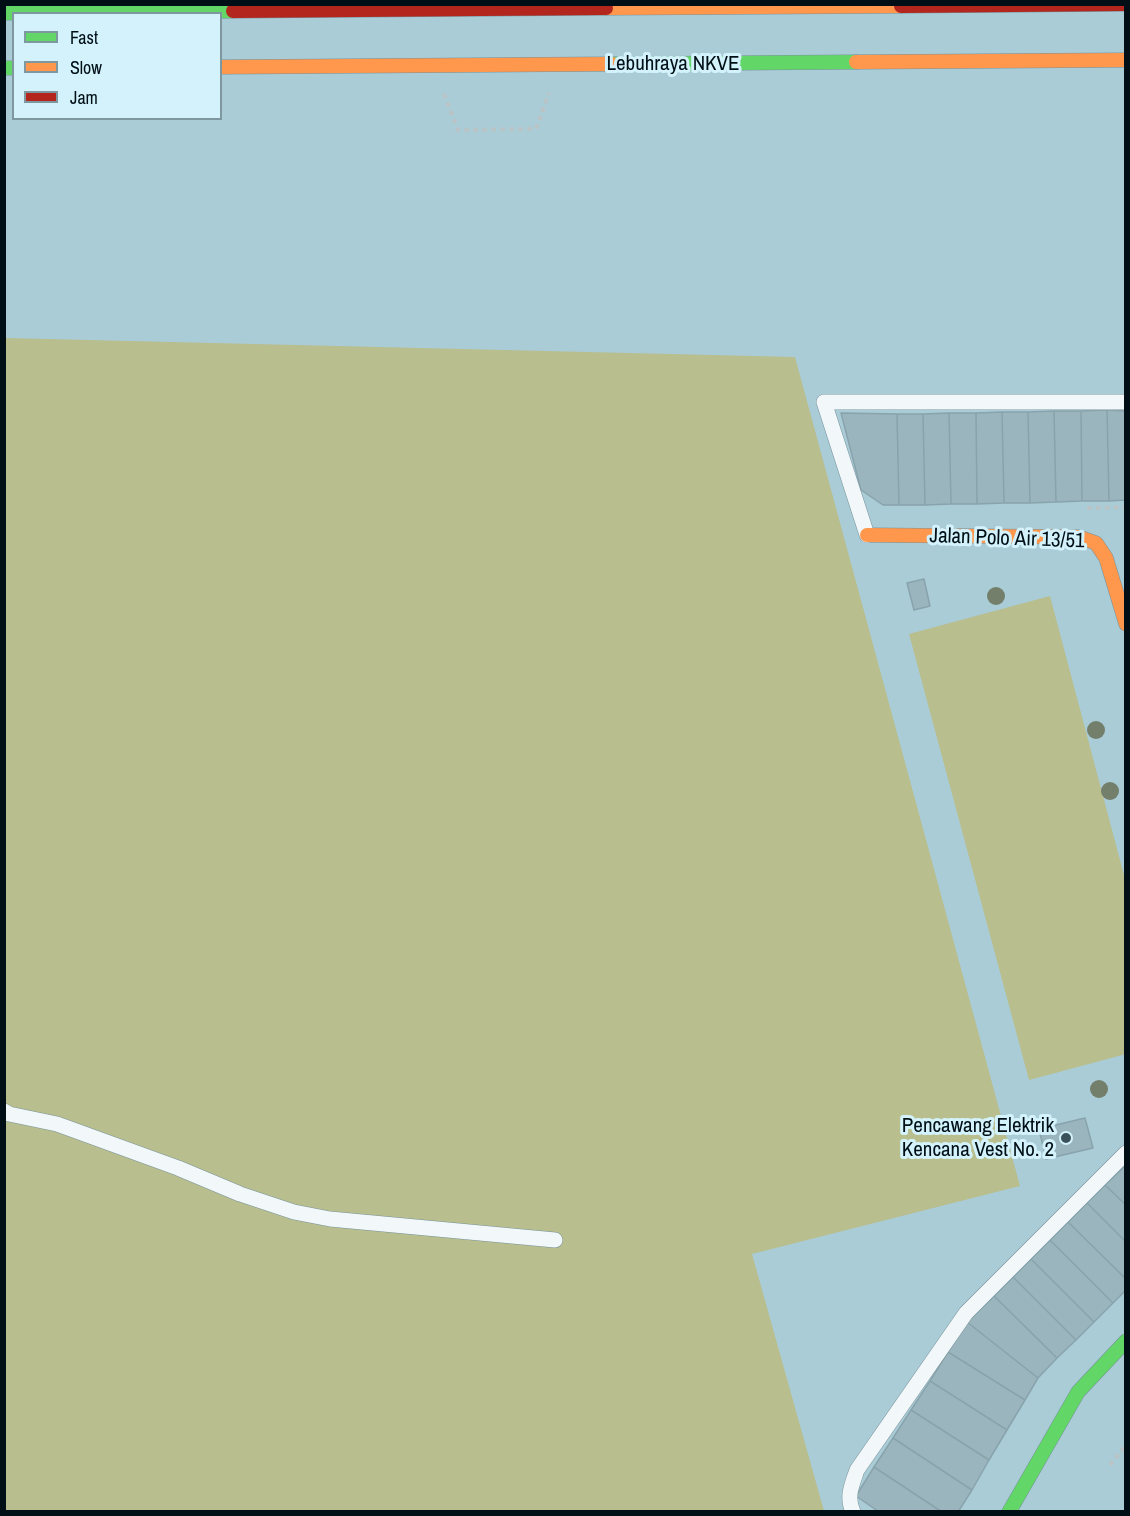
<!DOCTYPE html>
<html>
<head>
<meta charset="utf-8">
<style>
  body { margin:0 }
  #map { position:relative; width:1130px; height:1516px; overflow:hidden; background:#aaccd7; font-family:"Archivo Narrow",sans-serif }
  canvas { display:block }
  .frame { position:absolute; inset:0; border:6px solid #000f16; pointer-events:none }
  .legend { position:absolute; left:12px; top:12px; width:210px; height:108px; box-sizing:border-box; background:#d3f2fb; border:2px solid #7f979f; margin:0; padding:8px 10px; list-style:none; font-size:18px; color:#000f16 }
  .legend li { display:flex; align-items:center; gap:12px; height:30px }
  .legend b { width:30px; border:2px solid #7f979f }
</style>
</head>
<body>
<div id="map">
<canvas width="1130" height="1516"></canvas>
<div class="frame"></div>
<ul class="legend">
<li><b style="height:8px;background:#63d668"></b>Fast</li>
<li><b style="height:8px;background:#ff974d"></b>Slow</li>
<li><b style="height:8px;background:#b3261e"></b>Jam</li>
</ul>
</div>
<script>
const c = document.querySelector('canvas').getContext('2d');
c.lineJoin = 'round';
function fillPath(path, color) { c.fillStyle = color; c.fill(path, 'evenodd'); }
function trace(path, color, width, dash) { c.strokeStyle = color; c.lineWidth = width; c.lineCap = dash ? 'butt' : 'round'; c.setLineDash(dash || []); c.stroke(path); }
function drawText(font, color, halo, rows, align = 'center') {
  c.font = font + ' "Archivo Narrow",sans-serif'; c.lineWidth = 6; c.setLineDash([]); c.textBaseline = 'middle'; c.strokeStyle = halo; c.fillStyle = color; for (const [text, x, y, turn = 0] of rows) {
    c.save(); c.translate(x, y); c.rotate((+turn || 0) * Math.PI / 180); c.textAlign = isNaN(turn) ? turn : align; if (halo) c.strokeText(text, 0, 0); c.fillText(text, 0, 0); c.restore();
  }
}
const green = new Path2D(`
  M 5,338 L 795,357 L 1020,1186 L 752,1254 L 824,1511 L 5,1512 Z
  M 1050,596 L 1125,879 L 1126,1054 L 1029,1080 L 909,634 Z`);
const building = new Path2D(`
  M 1107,410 L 1126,411 L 1126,500 L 1109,501 Z
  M 1107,410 L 1109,501 L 1082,501 L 1081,411 Z
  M 1054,411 L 1081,411 L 1082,501 L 1056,502 Z
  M 1054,411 L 1056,502 L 1030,503 L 1028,412 Z
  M 1002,412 L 1028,412 L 1030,503 L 1004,503 Z
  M 1002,412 L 1004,503 L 977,504 L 976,413 Z
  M 841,413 L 897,414 L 899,505 L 883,505 L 861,490 Z
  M 949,413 L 976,413 L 977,504 L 951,504 Z
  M 949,413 L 951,504 L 925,505 L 923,414 Z
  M 897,414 L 923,414 L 925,505 L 899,505 Z
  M 924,579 L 930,606 L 914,610 L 907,583 Z
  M 1085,1118 L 1093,1148 L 1046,1159 L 1039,1129 Z
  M 1124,1167 L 1126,1168 L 1126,1205 L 1105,1185 Z
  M 1105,1185 L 1126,1205 L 1126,1242 L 1087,1203 Z
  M 1087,1203 L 1126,1242 L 1126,1279 L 1068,1222 Z
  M 1068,1222 L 1126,1279 L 1126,1290 L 1113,1303 L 1050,1240 Z
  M 1050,1240 L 1113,1303 L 1094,1322 L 1031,1259 Z
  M 1031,1259 L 1094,1322 L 1076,1340 L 1013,1277 Z
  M 1013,1277 L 1076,1340 L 1057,1358 L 994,1296 Z
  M 994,1296 L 1057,1358 L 1038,1378 L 967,1322 Z
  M 967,1322 L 1038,1378 L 1025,1400 L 948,1352 Z
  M 948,1352 L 1025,1400 L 1007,1430 L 930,1381 Z
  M 930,1381 L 1007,1430 L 989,1460 L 911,1410 Z
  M 911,1410 L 989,1460 L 972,1490 L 893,1438 Z
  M 893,1438 L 972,1490 L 958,1512 L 942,1512 L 874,1467 Z
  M 874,1467 L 942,1512 L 879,1512 L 856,1496 Z`);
const path = new Path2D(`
  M 444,94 L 458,130 L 536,129 L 549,93
  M 1087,508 L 1126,507
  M 1110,1465 L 1126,1445`);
const lane = new Path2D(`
  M 867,535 L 824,402 L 1126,402
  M 4,1111 L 9,1114 L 57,1124 L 178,1168 L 240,1194 L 294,1212 L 330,1219 L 555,1240
  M 853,1512 C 846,1496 852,1485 857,1470 L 966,1313 L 1126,1153`);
const fast = new Path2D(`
  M 4,13 L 233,11
  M 612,64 L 856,62
  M 4,68 L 14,68
  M 1009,1512 L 1078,1392 L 1126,1341`);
const slow = new Path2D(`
  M 606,8 L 901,6
  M 856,62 L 1126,60
  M 220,67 L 612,64
  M 867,535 L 1079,537 L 1096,543 L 1106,558 L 1126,624`);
const jam = new Path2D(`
  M 901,6 L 1125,4
  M 233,11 L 606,8`);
const trees = [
  [996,596],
  [1096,730],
  [1110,791],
  [1099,1089]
];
const markers = [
  [1066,1138,6,"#3b515a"]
];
const streetNames = [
  ["Lebuhraya NKVE",673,64],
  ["Jalan Polo Air 13/51",1007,539,2]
];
const poiNames = [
  ["Pencawang Elektrik",1054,1126],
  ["Kencana Vest No. 2",1054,1150]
];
fillPath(green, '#b8be8d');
fillPath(building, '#9ab5be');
trace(building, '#88a3ac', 1.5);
trace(lane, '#77939b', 16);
trace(fast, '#77939b', 15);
trace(slow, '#77939b', 15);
trace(jam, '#77939b', 15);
trace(path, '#bac4c7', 4, [4.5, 4.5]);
trace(lane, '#f2f7f9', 15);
trace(fast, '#63d668', 14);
trace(slow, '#ff974d', 14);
trace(jam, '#b3261e', 14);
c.fillStyle = '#737e6b';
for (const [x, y] of trees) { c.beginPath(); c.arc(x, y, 9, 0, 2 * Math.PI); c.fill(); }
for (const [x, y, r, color] of markers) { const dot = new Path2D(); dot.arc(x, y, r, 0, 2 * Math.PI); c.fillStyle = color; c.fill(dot); trace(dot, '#d3f2fb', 2); }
drawText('21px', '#000f16', '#d3f2fb', streetNames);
drawText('21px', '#000f16', '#d3f2fb', poiNames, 'right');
</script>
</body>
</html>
